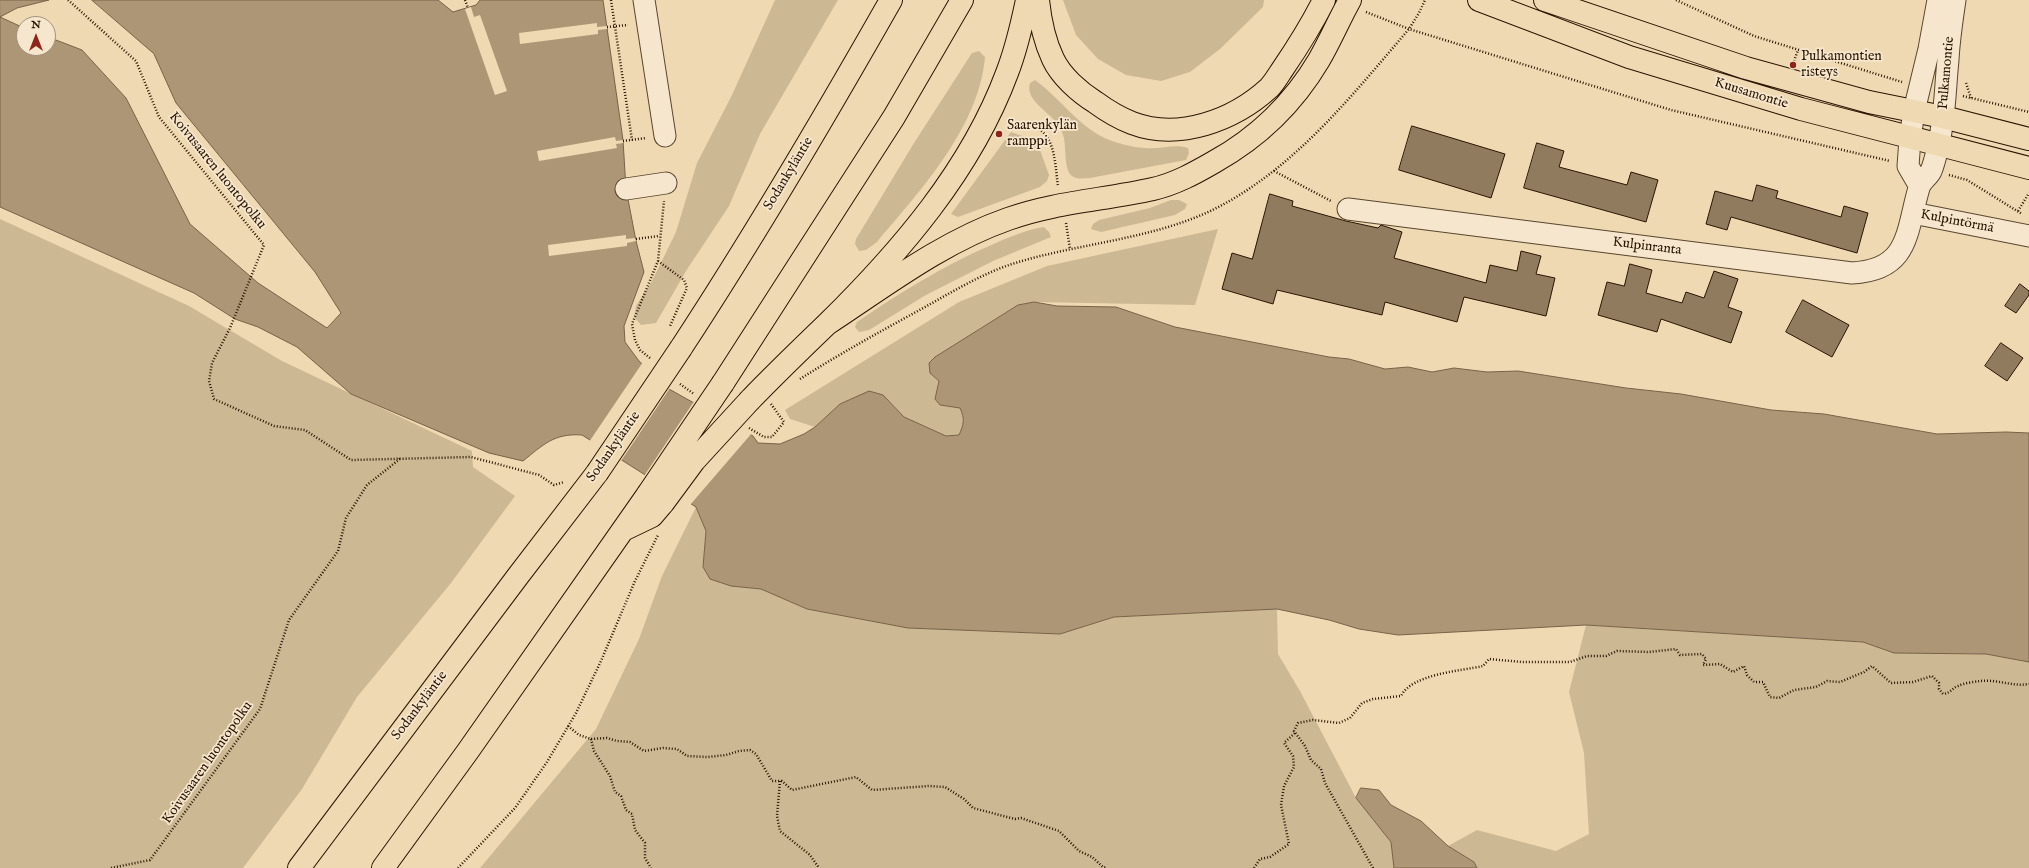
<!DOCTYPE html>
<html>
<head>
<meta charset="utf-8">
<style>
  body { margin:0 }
  #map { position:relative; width:2029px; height:868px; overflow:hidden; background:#efd9b2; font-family:"IM FELL English",serif }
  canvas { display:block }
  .north { position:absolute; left:16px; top:16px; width:40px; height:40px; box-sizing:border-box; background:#f5e6cd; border:1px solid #a3927c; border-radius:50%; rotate:0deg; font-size:11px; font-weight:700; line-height:16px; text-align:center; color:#291502 }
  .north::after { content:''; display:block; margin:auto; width:14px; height:18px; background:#8f2418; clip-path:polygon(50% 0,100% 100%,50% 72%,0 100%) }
</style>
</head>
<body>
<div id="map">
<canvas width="2029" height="868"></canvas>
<div class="north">N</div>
</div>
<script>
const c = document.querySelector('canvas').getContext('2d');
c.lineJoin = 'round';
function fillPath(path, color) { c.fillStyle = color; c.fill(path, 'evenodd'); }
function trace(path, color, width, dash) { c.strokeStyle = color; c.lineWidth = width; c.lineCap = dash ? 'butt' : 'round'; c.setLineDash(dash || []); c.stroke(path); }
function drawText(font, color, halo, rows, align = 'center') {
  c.font = font + ' "IM FELL English",serif'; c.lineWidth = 3.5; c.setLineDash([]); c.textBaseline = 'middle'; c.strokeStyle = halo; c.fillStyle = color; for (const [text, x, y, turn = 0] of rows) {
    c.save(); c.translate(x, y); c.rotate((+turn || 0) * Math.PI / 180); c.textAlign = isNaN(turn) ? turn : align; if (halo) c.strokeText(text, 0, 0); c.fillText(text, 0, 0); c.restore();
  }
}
const green = new Path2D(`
  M 775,0 L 838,0 L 760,134 L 729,206 L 686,271 L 656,323 L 641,325 L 634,317 L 636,306 L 652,281 L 676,232 L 697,163 L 732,95 Z
  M 1063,0 L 1264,0 L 1263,7 L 1220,49 L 1190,72 L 1161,81 L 1126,75 L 1098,59 L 1076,35 Z
  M 979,51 L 985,57 C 979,127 921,190 877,242 L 866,250 L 859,251 L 855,244 L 856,239 L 914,143 L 972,53 Z
  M 1035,80 C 1063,100 1082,133 1118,143 C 1126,145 1137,148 1145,148 C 1160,150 1175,143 1188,148 L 1189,153 L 1186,160 L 1090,178 C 1084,178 1077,180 1072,176 C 1063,169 1067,145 1063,135 C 1062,130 1058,125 1055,121 C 1046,110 1025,99 1030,83 Z
  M 1011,132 L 1028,138 L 1039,147 L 1049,175 L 1047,181 L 1040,187 L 958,217 L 951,214 Z
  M 1171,200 L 1179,200 L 1187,204 L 1185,209 L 1175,215 L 1101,232 L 1091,229 L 1093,224 L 1099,220 L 1150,208 Z
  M 0,219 L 189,306 L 282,361 L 472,451 L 473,467 L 515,496 L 451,583 L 357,697 L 302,789 L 243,868 L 0,868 Z
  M 1044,227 L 1049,232 L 1051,237 L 993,261 L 926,295 L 869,330 L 859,332 L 855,327 L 857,322 C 899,293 943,266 989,246 C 1007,238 1025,230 1044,227 Z
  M 1218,229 L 1195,305 L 1034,302 L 1018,305 L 935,357 L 930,373 L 939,381 L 935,399 L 940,405 L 960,408 C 965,419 964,424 959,435 L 946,436 L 904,417 L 883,395 L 840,404 L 815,427 L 790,419 L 785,410 L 959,302 L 1047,266 Z
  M 696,507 L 706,531 L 703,567 L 731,586 L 761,589 L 807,609 L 908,628 L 1060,634 L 1114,617 L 1277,609 L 1278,654 L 1300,691 L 1356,798 L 1391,842 L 1394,868 L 480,868 L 596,729 L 639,639 L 662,576 Z
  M 1586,625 L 1863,642 L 1894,653 L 1986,654 L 2029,662 L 2029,868 L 1477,868 L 1474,862 L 1448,846 L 1477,830 L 1556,851 L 1589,834 L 1584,753 L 1569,692 Z`);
const water = new Path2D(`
  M 0,0 L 49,0 L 17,8 L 0,17 Z
  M 92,0 L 438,0 L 453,12 L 476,5 L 480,0 L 603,0 L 623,140 L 626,189 L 636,241 L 644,272 L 624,326 L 625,342 L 639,361 L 669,389 L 753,436 L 758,443 L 780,444 L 804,434 L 815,427 L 840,404 L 869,391 L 883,395 L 904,417 L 946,436 L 959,435 C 964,424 965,419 960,408 L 940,405 L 935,399 L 939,381 L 930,373 L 929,363 L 935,357 L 1018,305 L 1034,302 L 1057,306 L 1116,307 L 1175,327 L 1329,357 L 1349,359 L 1385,369 L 1408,367 L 1432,372 L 1454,368 L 1487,372 L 1518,371 L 1626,388 L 1681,394 L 1771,410 L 1824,414 L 1937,434 L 2006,432 L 2029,433 L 2029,662 L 1986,654 L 1894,653 L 1863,642 L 1586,625 L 1398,635 L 1359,629 L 1329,620 L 1277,609 L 1114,617 L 1060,634 L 908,628 L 807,609 L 761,589 L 731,586 L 710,579 L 703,567 L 706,531 L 696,507 L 582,435 C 554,433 543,445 523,461 L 489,453 L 351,394 L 297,347 L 258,327 L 235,319 L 194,293 L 0,207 L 0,17 L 24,28 L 24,48 L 48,48 L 48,37 L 82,50 L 126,98 L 190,224 L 258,283 L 327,328 L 341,313 L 315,272 L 176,103 L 154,54 Z
  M 1361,788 L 1379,790 L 1391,805 L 1421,821 L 1448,846 L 1474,862 L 1477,868 L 1394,868 L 1391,842 L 1356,798 Z`);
const pier = new Path2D(`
  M 471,7 L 474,17 L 480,15 L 507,91 L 495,95 L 465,9 Z
  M 597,23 L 597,27 L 607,26 L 607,29 L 598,30 L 598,34 L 520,44 L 519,33 Z
  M 615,137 L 616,141 L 623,140 L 623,143 L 616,144 L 617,148 L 539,161 L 537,151 Z
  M 626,235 L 626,239 L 635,238 L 636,241 L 627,243 L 627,246 L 549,256 L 548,245 Z
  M 643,362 L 670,388 L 621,461 L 589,442 Z
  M 695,400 L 752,433 L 690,505 L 644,476 Z`);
const building = new Path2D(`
  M 1412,126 L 1505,154 L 1491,198 L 1399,170 Z
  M 1537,143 L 1564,151 L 1559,167 L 1627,185 L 1631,172 L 1658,180 L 1646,222 L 1524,188 Z
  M 1757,185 L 1778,191 L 1776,198 L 1841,217 L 1844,206 L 1868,213 L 1857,253 L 1731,217 L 1727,230 L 1706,224 L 1715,191 L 1752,201 Z
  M 1270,194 L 1293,201 L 1292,206 L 1346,221 L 1378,228 L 1381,225 L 1402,232 L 1394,258 L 1486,283 L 1490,265 L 1517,271 L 1521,251 L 1541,256 L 1536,274 L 1555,278 L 1546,316 L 1464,297 L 1457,322 L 1385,302 L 1382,315 L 1277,290 L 1273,304 L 1222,289 L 1232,253 L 1252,259 Z
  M 1630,264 L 1652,270 L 1646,293 L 1682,303 L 1686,292 L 1704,298 L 1714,271 L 1738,279 L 1728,307 L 1742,312 L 1731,343 L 1661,319 L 1657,332 L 1598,315 L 1607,282 L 1624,286 Z
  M 2020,284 L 2029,291 L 2029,295 L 2016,313 L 2005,306 Z
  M 1803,300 L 1849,325 L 1832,357 L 1786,332 Z
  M 2001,343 L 2023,358 L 2007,381 L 1985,366 Z`);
const path = new Path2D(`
  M 68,0 L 136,61 L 159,117 L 264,245 L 230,328 L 212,363 L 209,381 L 214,399 L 274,426 L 305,430 L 351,460 L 471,457 L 539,475 L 554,485 L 564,482
  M 465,0 L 468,8
  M 611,0 L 632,140
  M 1676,0 L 1754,36 L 1902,82
  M 1366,12 L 1409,29 L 1671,110 L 1890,161
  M 607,27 L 628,25
  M 1794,61 L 1798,50
  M 1966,83 L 1971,98
  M 1963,96 L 2029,112
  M 1007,121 C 1016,123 1026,123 1035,127 C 1056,136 1055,166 1058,186
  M 623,141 L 646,138
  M 1274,171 L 1331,201
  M 1949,175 L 1967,180 L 2022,214
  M 2018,211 L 2029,193
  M 1066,223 L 1070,249
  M 636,239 L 659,236
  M 658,261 L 684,280 L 687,288 L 670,326
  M 650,358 L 640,350 L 635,340 L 632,324 L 658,261 L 664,201
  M 800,379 C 841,353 883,330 925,307 C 952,292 980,275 1009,265 C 1079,242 1159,240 1224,204 C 1299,163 1354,93 1409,29 L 1419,13 L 1425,0
  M 680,384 L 694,394
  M 749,428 L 764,437 L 772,437 L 784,422 L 771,404
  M 568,726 L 579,735 L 591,739 L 607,738 L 617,741 L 630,742 L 644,751 L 663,748 L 677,749 L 687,756 L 708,757 L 726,755 L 739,751 L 750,750 L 756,754 L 772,781 L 782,781 L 792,790 L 856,777 L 872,790 L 929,786 L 945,787 L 964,799 L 973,808 L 1015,819 L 1021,818 L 1059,831 L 1079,851 L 1092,857 L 1103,867 L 1107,868
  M 591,739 L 594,751 L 610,776 L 615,792 L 621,796 L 626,810 L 632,814 L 635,830 L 645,843 L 645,858 L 651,868
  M 780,781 L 777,816 L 780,831 L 810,855 L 819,868
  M 111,868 L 150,860 L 260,709 L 289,620 L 338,551 L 346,518 L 367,485 L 401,458
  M 458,868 L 515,808 L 547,762 L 576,713 L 601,661 L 635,581 L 658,535
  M 1254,868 L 1260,859 L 1270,857 L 1289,844 L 1281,805 L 1284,786 L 1294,767 L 1293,756 L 1284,743 L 1295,733
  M 1373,868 L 1325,783 L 1321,769 L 1311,760 L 1305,746 L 1294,731 L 1298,723 L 1313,720 L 1339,723 L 1350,718 L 1362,703 L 1373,699 L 1401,696 C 1412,674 1460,671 1483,666 L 1489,659 L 1522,662 L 1570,662 L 1587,656 L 1606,656 L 1617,651 L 1649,652 L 1676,649 L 1680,655 L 1702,654 L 1706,659 L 1703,665 L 1720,664 L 1733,672 L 1744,666 L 1747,675 L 1754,682 L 1763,682 L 1770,697 L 1779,698 L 1794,690 L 1816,687 L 1827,681 L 1840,682 L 1864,672 L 1872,666 L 1891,683 L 1913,682 L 1932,676 L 1939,683 L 1939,689 L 1943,694 C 1951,693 1952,688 1958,686 C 1964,683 1973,682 1980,681 C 1998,679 2012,687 2029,684`);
const minor = new Path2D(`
  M 644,0 L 665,136
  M 1919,185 L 1908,166 L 1910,139 L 1914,111 L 1929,49 L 1938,0
  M 626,189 L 666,183
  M 1348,209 L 1852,273 C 1910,270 1906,232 1919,188 C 1921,181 1928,177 1931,171 C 1934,164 1936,155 1938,147 C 1945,119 1945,89 1948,60 C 1949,40 1952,20 1955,0
  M 1913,213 L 2029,236`);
const major = new Path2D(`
  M 1479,0 L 1629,57 L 1801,109 L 2029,168
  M 1545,0 L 1746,68 L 1869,102 L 1943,117 L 2029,139`);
const highway = new Path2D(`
  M 1038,0 C 1040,20 1044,40 1053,59 C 1061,76 1079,92 1095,102 C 1106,110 1119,118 1132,123 C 1179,141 1234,120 1269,88 C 1274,83 1278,76 1282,70 C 1297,48 1312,24 1324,0
  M 827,324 C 885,286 942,242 1008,219 C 1055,202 1104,200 1153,189 C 1175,184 1195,173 1214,162 C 1259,137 1293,104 1319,60 C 1330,41 1339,20 1350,0
  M 681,348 C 755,235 824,118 891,0
  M 723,383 L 894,117 L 962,0
  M 750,400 C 775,374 801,349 827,324 C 900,252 971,170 1007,73 C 1016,50 1022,24 1027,0
  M 625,529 L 652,516 L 663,503
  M 299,868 L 518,576 L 597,473
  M 383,868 L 468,751 L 648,494`);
const highwayBridge = new Path2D(`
  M 597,473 L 681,348
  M 648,494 L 723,383
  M 663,503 L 694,461 L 750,400`);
const markers = [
  [1793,65,4,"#8f2418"],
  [999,134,4,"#8f2418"]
];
const poiNames = [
  ["Pulkamontien",1801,57],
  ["risteys",1801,73],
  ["Saarenkylän",1007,126],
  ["ramppi",1007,142]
];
const streetNames = [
  ["Pulkamontie",1947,73,-85],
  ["Kuusamontie",1751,94,17],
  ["Koivusaaren luontopolku",217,171,51],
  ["Sodankyläntie",789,174,-59],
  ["Kulpintörmä",1957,222,11],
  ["Kulpinranta",1647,247,7],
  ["Sodankyläntie",614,447,-55],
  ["Sodankyläntie",420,706,-53],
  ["Koivusaaren luontopolku",208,763,-55]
];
fillPath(green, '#cdb894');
fillPath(water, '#ac9676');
trace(water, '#786248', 1);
fillPath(pier, '#efd9b2');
fillPath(building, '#907b5e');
trace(building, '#291502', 1);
trace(minor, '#5a462e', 23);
trace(major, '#291502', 24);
trace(highway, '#291502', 24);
trace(path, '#291502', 2.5, [1, 2]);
trace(minor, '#f5e6cd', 21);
trace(major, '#efd9b2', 22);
trace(highway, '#efd9b2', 22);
trace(highwayBridge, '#291502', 24, []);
trace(highwayBridge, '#efd9b2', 22);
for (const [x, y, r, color] of markers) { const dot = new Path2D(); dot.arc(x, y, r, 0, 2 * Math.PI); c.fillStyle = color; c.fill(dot); trace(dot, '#f5e6cd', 1.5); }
drawText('14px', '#291502', '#f5e6cd', poiNames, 'left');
drawText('14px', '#291502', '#f5e6cd', streetNames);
</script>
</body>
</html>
